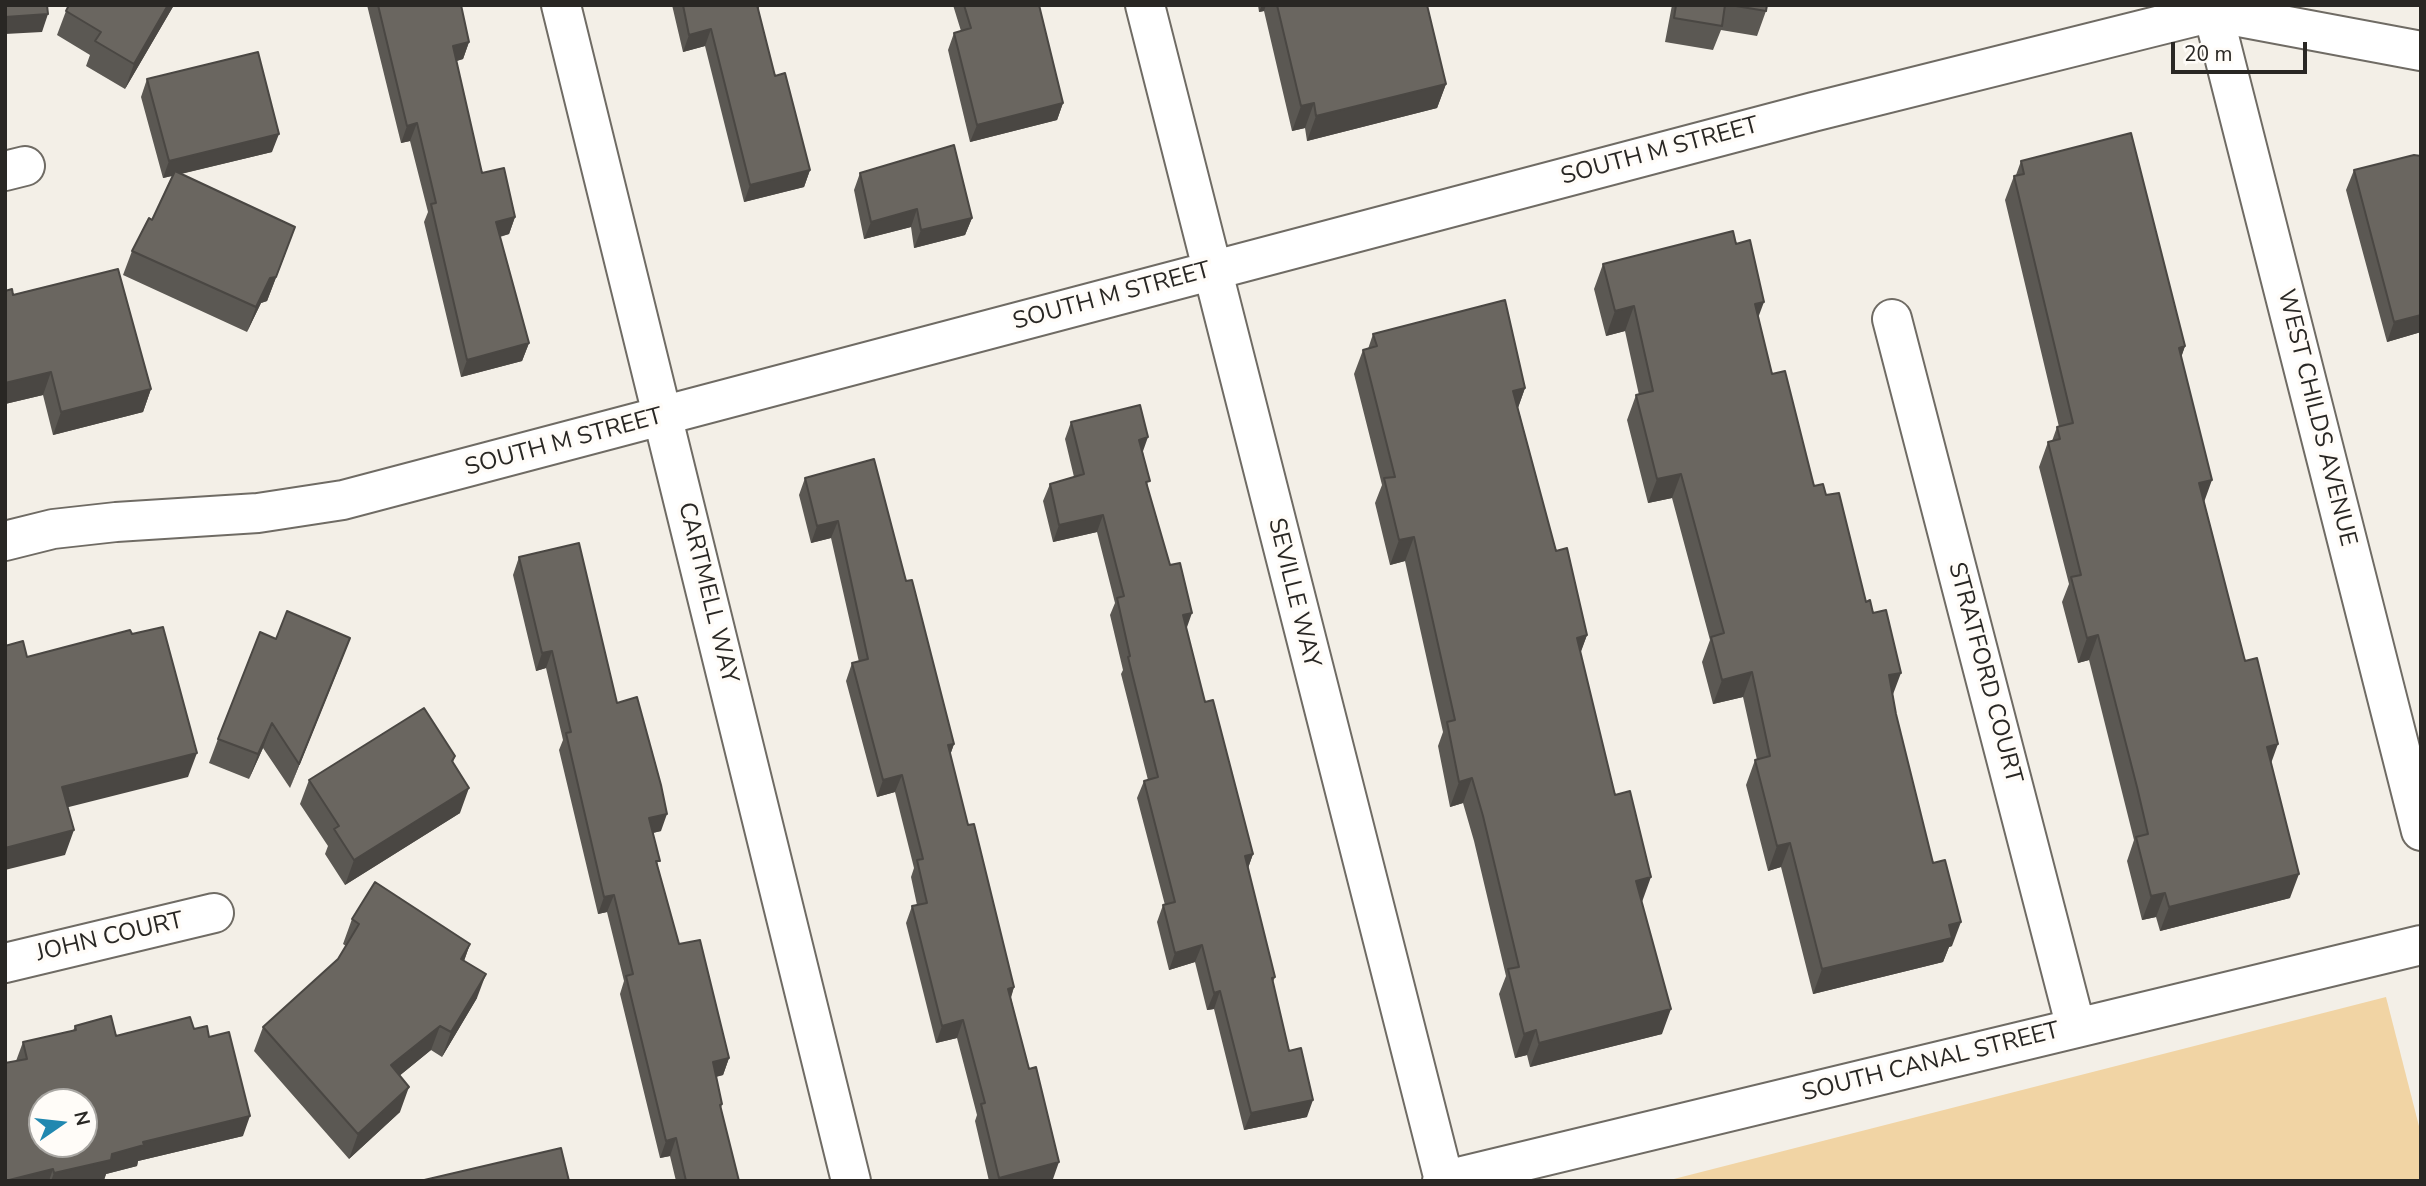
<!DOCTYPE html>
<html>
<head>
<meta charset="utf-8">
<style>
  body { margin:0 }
  #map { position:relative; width:2426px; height:1186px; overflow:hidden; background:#f3efe7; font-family:"Nunito Sans",sans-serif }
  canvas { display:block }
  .frame { position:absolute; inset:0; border:7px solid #292724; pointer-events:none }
  .north { position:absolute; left:28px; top:1088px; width:70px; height:70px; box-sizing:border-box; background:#fffcf8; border:2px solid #a9a7a3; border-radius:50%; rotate:76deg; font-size:19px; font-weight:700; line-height:28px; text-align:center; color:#292724 }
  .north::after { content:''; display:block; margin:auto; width:24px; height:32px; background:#2188b0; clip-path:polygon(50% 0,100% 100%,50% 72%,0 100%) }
  .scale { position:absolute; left:2171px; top:42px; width:136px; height:32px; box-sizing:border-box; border:4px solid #292724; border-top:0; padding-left:9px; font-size:21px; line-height:24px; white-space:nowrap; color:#292724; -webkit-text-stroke:5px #fffcf8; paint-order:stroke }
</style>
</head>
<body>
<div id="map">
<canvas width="2426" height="1186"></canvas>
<div class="frame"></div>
<div class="north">N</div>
<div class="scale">20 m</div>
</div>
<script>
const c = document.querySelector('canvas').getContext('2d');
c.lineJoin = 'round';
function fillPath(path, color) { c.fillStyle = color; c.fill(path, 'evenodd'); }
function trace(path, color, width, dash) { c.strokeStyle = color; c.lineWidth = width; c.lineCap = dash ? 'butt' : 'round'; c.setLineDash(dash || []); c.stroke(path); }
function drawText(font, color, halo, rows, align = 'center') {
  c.font = font + ' "Nunito Sans",sans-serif'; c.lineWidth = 7; c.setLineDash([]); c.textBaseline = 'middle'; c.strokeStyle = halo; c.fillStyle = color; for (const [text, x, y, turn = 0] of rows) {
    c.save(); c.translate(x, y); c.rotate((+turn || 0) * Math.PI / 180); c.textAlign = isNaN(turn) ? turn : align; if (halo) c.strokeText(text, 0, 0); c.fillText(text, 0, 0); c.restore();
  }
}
const green = new Path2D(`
  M 2386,997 L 2421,1134 L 2421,1181 L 1666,1181 Z`);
const minor = new Path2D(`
  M 561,5 L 851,1181
  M 1145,5 L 1444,1180
  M 2211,5 L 2421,831
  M 5,171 L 25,166
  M 1892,319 L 2076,1028
  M 5,541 L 53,529 L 116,522 L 258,513 L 343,500 L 1813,112 L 2213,12
  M 5,963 L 214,913
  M 1442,1181 L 2421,945`);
const tertiary = new Path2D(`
  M 2213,12 L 2421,51`);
const wall = new Path2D(`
  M 174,5 L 125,89 L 86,66 L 90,55 L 57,35 L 66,11 Z
  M 367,5 L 461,5 L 469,42 L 463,59 L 456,61 L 482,173 L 515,217 L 509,234 L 500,237 L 529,343 L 522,361 L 461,377 L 424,222 L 428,212 L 410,141 L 401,143 Z
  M 672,5 L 760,5 L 758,10 L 775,76 L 810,170 L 804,187 L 744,202 L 705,46 L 683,52 Z
  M 953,5 L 1039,5 L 1063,103 L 1057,120 L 970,142 L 948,50 L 954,33 L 961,31 Z
  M 1258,5 L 1427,5 L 1446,84 L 1437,108 L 1307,141 L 1305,128 L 1292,131 L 1264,11 L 1259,12 Z
  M 1672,5 L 1767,5 L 1766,11 L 1757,36 L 1721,30 L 1713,50 L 1665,42 Z
  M 147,79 L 272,152 L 181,174 L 286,252 L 267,301 L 261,303 L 247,332 L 123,275 L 132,251 L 152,220 L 172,176 L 163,178 L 141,97 Z
  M 2421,156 L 2421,332 L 2387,342 L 2346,190 L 2354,170 Z
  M 2021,161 L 2185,346 L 2181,358 L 2204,501 L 2271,763 L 2290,898 L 2160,931 L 2156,917 L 2142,920 L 2127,861 L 2134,840 L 2089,660 L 2078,663 L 2062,602 L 2069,584 L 2039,467 L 2048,442 L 2052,441 L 2057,427 L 2059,427 L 2005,200 L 2014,176 L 2016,175 Z
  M 860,173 L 972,218 L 965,235 L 914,248 L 911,227 L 864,239 L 854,190 Z
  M 1603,264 L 1758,319 L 1772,374 L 1814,486 L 1826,495 L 1866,602 L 1893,695 L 1896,714 L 1952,946 L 1949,947 L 1943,962 L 1813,994 L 1781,867 L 1768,871 L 1746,785 L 1755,760 L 1757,760 L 1743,697 L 1713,704 L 1702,662 L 1710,640 L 1672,498 L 1648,503 L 1627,420 L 1636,395 L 1639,395 L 1625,331 L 1606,336 L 1594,289 Z
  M 5,291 L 13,295 L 151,389 L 143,412 L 53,435 L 43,395 L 5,404 Z
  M 1373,334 L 1525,388 L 1518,408 L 1556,551 L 1587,635 L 1580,653 L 1615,795 L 1642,902 L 1662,1034 L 1530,1067 L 1527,1055 L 1515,1058 L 1499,994 L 1506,976 L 1474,841 L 1463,803 L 1450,807 L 1438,746 L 1443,732 L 1405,561 L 1390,565 L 1375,503 L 1382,485 L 1354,374 L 1363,350 L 1368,349 Z
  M 1071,422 L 1143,452 L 1148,488 L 1186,629 L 1205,702 L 1253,854 L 1248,868 L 1275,977 L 1273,982 L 1289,1051 L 1307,1117 L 1244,1130 L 1214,1009 L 1207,1010 L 1195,962 L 1169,970 L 1157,922 L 1163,905 L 1165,905 L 1137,798 L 1144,781 L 1148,780 L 1121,674 L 1123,670 L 1110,615 L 1115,603 L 1097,532 L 1053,542 L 1043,501 L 1050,484 L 1074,477 L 1065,439 Z
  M 805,478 L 906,581 L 954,744 L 950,755 L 968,825 L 1014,987 L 1011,998 L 1053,1179 L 1047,1181 L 989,1181 L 975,1121 L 977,1115 L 957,1038 L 936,1043 L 906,923 L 912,906 L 917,905 L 911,877 L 914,868 L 895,792 L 877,797 L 846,681 L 852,663 L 859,662 L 831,538 L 811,543 L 799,495 Z
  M 519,557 L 617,703 L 661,831 L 653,833 L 658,867 L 679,944 L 729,1058 L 723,1075 L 716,1077 L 722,1104 L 721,1108 L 739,1181 L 676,1181 L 670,1156 L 660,1158 L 620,994 L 624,981 L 607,912 L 598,914 L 559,750 L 563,740 L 546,668 L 536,671 L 513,575 Z
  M 350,638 L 290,788 L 263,748 L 249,779 L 209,763 L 218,739 L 276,639 Z
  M 455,756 L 453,762 L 460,813 L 345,885 L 325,854 L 328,846 L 300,804 L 309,780 Z
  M 352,919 L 470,944 L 464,961 L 477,998 L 442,1057 L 431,1050 L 399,1076 L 400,1112 L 349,1159 L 254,1051 L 263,1027 L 338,959 L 346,946 L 343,944 Z
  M 75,1026 L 116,1036 L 194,1029 L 209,1037 L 243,1136 L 138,1161 L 137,1166 L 106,1174 L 104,1180 L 100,1181 L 5,1181 L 16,1061 L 23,1042 L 73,1031 Z`);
const shadedWall = new Path2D(`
  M 168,5 L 174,5 L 125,89 L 134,64 Z
  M 1262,5 L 1266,5 L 1264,11 L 1259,12 Z
  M 48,14 L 42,32 L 5,34 L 5,17 Z
  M 711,29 L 705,46 L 683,52 L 689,35 Z
  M 469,42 L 463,59 L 447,64 L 453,46 Z
  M 1446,84 L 1437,108 L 1307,141 L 1316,116 Z
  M 1063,103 L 1057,120 L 970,142 L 977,125 Z
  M 1314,103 L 1305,128 L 1292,131 L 1301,106 Z
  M 417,123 L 410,141 L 401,143 L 407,126 Z
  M 279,134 L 272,152 L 163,178 L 169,161 Z
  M 810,170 L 804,187 L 744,202 L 750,185 Z
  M 917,209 L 911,227 L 864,239 L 871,222 Z
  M 515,217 L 509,234 L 490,239 L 496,222 Z
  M 972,218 L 965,235 L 914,248 L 921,230 Z
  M 295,227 L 267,301 L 261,303 L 247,332 L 256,307 Z
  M 1764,302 L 1755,326 L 1755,304 Z
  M 1634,306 L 1625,331 L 1606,336 L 1615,311 Z
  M 2421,315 L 2421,332 L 2387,342 L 2394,322 Z
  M 529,343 L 522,361 L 461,377 L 467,360 Z
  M 2185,346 L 2176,371 L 2179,348 Z
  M 51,372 L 43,395 L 5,404 L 5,383 Z
  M 1525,388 L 1516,413 L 1513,391 Z
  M 151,389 L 143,412 L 53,435 L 61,412 Z
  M 1148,437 L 1142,454 L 1139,440 Z
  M 1681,474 L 1672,498 L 1648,503 L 1657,479 Z
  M 2212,480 L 2203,505 L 2199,483 Z
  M 1103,515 L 1097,532 L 1053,542 L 1059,525 Z
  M 838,521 L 831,538 L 811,543 L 817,526 Z
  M 1414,537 L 1405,561 L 1390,565 L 1399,540 Z
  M 1192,613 L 1186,630 L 1183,615 Z
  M 1587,635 L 1578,660 L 1577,638 Z
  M 2098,635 L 2089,660 L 2078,663 L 2087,638 Z
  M 350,638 L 341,662 L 290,788 L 299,764 Z
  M 552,651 L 546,668 L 536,671 L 542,653 Z
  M 1752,672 L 1743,697 L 1713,704 L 1722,680 Z
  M 1901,673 L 1892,697 L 1889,675 Z
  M 272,723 L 263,748 L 249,779 L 258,754 Z
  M 954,744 L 948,761 L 948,745 Z
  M 2278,744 L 2269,769 L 2267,747 Z
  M 197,753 L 188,777 L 53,811 L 62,787 Z
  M 902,775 L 895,792 L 877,797 L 883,780 Z
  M 1472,778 L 1463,803 L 1450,807 L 1459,782 Z
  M 469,788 L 460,813 L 345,885 L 354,860 Z
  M 667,814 L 661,831 L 643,835 L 649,818 Z
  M 74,830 L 65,855 L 5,870 L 5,848 Z
  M 1790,843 L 1781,867 L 1768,871 L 1777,846 Z
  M 1253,854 L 1247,871 L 1245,856 Z
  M 2299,874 L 2290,898 L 2160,931 L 2169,907 Z
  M 1651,877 L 1642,902 L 1636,881 Z
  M 2165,893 L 2156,917 L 2142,920 L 2151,896 Z
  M 614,895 L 607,912 L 598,914 L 604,897 Z
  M 1961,922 L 1952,946 L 1949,947 L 1943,962 L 1813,994 L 1822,969 L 1949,925 Z
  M 470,944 L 461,969 L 461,959 Z
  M 1202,945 L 1195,962 L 1169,970 L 1175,953 Z
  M 486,974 L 477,998 L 442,1057 L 451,1032 Z
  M 1014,987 L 1008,1005 L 1008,989 Z
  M 1220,991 L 1214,1009 L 1207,1010 L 1214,993 Z
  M 1671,1009 L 1662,1034 L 1530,1067 L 1539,1043 Z
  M 963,1020 L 957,1038 L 936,1043 L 942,1026 Z
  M 440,1026 L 431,1050 L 382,1090 L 391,1065 Z
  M 1536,1030 L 1527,1055 L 1515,1058 L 1524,1034 Z
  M 729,1058 L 723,1075 L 706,1079 L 713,1062 Z
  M 409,1087 L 400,1112 L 349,1159 L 358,1134 Z
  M 1313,1100 L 1307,1117 L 1244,1130 L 1251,1113 Z
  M 250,1116 L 243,1136 L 138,1161 L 137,1166 L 106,1174 L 104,1180 L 51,1181 L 54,1173 L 112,1154 L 143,1142 Z
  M 676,1138 L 670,1156 L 660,1158 L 666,1141 Z
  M 1059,1162 L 1053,1179 L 1047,1181 L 998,1181 L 999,1178 Z
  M 53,1169 L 49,1181 L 5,1181 Z`);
const building = new Path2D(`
  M 5,5 L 47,5 L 48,14 L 5,17 Z
  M 69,5 L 168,5 L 134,64 L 95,41 L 101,32 L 66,11 Z
  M 378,5 L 461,5 L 469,42 L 453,46 L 482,173 L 504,168 L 515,217 L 496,222 L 529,343 L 467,360 L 431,204 L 436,203 L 417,123 L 407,126 Z
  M 683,5 L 757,5 L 775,76 L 785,73 L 810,170 L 750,185 L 711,29 L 689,35 Z
  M 964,5 L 1039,5 L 1063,103 L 977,125 L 954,33 L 971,28 Z
  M 1277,5 L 1427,5 L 1446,84 L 1316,116 L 1314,103 L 1301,106 Z
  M 1676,5 L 1725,5 L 1722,26 L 1674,18 Z
  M 1730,5 L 1767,5 L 1766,11 Z
  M 258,52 L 279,134 L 169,161 L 147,79 Z
  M 2131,133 L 2185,346 L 2179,348 L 2212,480 L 2199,483 L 2245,661 L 2257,658 L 2278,744 L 2267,747 L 2299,874 L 2169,907 L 2165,893 L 2151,896 L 2136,837 L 2148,834 L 2137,787 L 2098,635 L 2087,638 L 2071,577 L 2081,575 L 2048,442 L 2060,439 L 2057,427 L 2073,423 L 2014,176 L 2024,174 L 2021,161 Z
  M 954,145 L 972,218 L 921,230 L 917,209 L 871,222 L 860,173 Z
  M 2414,155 L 2421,156 L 2421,315 L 2394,322 L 2354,170 Z
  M 175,171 L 295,227 L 276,277 L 270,278 L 256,307 L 132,251 L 149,218 L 152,220 Z
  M 1733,231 L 1736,244 L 1750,240 L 1764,302 L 1755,304 L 1772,374 L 1785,371 L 1814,486 L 1823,484 L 1826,495 L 1839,493 L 1866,602 L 1870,600 L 1873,613 L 1886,610 L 1901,673 L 1889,675 L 1896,714 L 1933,863 L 1945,860 L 1961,922 L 1949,925 L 1952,938 L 1822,969 L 1790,843 L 1777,846 L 1755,760 L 1770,756 L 1752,672 L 1722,680 L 1711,637 L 1724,633 L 1681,474 L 1657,479 L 1636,395 L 1653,391 L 1634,306 L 1615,311 L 1603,264 Z
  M 118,269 L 151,389 L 61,412 L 51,372 L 5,383 L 5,291 L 12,289 L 13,295 Z
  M 1505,300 L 1525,388 L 1513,391 L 1556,551 L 1567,548 L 1587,635 L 1577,638 L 1615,795 L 1630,791 L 1651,877 L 1636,881 L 1671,1009 L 1539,1043 L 1536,1030 L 1524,1034 L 1508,969 L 1519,967 L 1483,816 L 1472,778 L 1459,782 L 1447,722 L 1455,720 L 1414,537 L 1399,540 L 1384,478 L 1395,477 L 1363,350 L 1377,346 L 1373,334 Z
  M 1140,405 L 1148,437 L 1139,440 L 1150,481 L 1146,482 L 1170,565 L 1180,563 L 1192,613 L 1183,615 L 1205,702 L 1213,700 L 1253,854 L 1245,856 L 1275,977 L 1272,978 L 1289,1051 L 1301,1048 L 1313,1100 L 1251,1113 L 1220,991 L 1214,993 L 1202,945 L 1175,953 L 1163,905 L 1175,902 L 1144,781 L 1158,777 L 1128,657 L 1130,656 L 1117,598 L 1124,596 L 1103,515 L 1059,525 L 1050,484 L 1084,474 L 1071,422 Z
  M 874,459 L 906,581 L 912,580 L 954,744 L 948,745 L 968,825 L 974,824 L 1014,987 L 1008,989 L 1029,1069 L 1036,1067 L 1059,1162 L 999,1178 L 981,1104 L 985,1103 L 963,1020 L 942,1026 L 912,906 L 927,903 L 917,860 L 923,859 L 902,775 L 883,780 L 852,663 L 868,659 L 838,521 L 817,526 L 805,478 Z
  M 579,543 L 617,703 L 637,697 L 661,785 L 667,814 L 649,818 L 660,861 L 656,861 L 679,944 L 700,940 L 729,1058 L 713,1062 L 722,1104 L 720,1105 L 739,1181 L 686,1181 L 676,1138 L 666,1141 L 626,976 L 633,974 L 614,895 L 604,897 L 566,733 L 571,732 L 552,651 L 542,653 L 519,557 Z
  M 287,611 L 350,638 L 299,764 L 272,723 L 258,754 L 218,739 L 260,632 L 276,639 Z
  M 163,627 L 197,753 L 62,787 L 74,830 L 5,848 L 5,646 L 23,641 L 27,657 L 130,630 L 132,634 Z
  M 424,708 L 455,756 L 452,761 L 469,788 L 354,860 L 334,829 L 339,826 L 309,780 Z
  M 375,882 L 470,944 L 461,959 L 486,974 L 451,1032 L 440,1026 L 391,1065 L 409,1087 L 358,1134 L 263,1027 L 338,959 L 359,924 L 352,919 Z
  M 111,1016 L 116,1036 L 190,1017 L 194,1029 L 207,1026 L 209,1037 L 229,1032 L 250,1116 L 143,1142 L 144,1145 L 112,1154 L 111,1160 L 54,1173 L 53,1169 L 5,1181 L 5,1063 L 27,1059 L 23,1042 L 76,1030 L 75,1026 ZM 42,1102 L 84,1102 L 84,1144 L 42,1144 Z
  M 561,1148 L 569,1181 L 420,1181 Z`);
const streetNames = [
  ["SOUTH M STREET",1660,152,-15],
  ["SOUTH M STREET",1112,297,-15],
  ["WEST CHILDS AVENUE",2316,418,76],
  ["SOUTH M STREET",564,443,-15],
  ["CARTMELL WAY",707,593,76],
  ["SEVILLE WAY",1293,593,76],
  ["STRATFORD COURT",1984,673,75],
  ["JOHN COURT",110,938,-13],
  ["SOUTH CANAL STREET",1931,1063,-14]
];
fillPath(green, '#f1d4a4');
trace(minor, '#6f6b64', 42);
trace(tertiary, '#6f6b64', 42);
trace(minor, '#fff', 38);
trace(tertiary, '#fff', 38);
fillPath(wall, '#5b5853');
fillPath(shadedWall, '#4a4743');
fillPath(building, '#6a6660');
trace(building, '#4a4743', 2);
drawText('24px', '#292724', '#fffcf8', streetNames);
</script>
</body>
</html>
